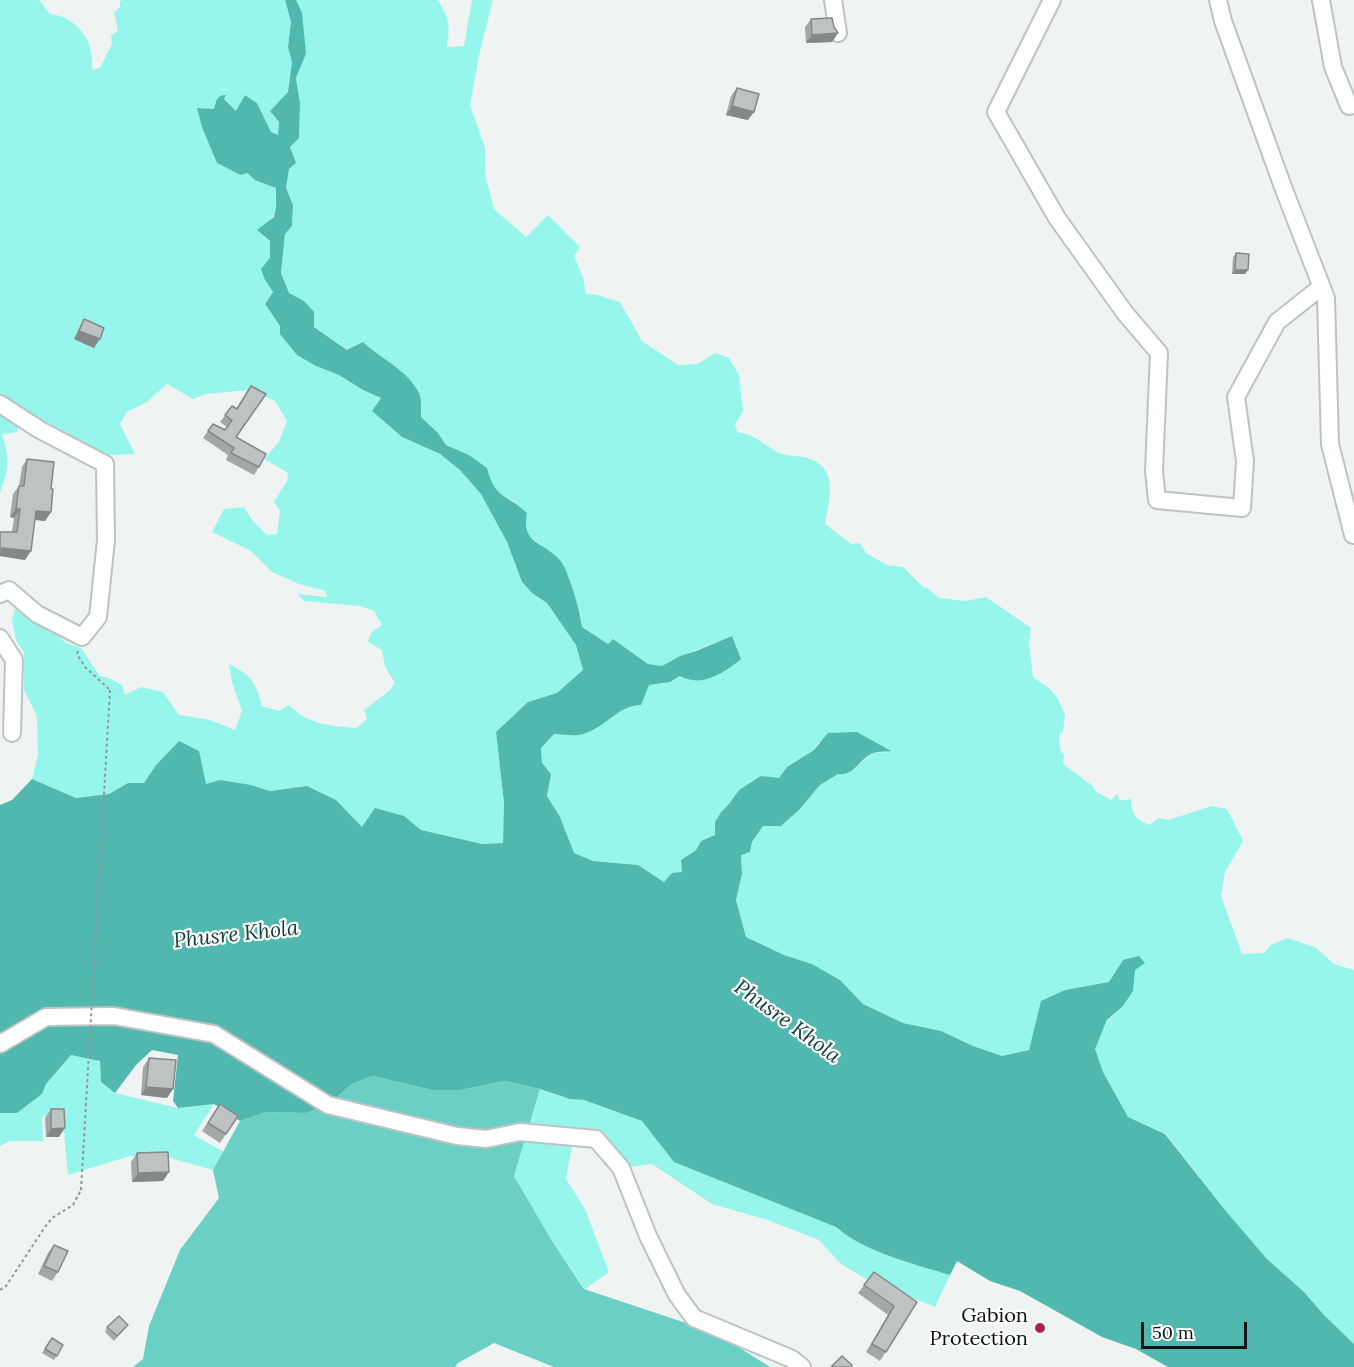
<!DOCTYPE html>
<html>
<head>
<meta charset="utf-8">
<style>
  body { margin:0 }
  #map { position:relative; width:1354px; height:1367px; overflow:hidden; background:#eff4f3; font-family:Lora,serif }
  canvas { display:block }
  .scale { position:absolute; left:1141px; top:1322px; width:106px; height:27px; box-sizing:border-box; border:3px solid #101111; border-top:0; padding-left:8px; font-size:18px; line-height:21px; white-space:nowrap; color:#101111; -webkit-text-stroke:4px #fff; paint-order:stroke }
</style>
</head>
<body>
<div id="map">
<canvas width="1354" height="1367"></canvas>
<div class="scale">50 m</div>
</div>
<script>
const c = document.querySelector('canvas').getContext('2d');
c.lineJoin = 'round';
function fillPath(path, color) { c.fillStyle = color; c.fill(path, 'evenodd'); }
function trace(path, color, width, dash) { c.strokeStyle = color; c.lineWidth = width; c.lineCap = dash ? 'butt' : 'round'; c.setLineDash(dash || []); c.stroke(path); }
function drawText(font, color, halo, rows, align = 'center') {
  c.font = font + ' Lora,serif'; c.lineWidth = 4.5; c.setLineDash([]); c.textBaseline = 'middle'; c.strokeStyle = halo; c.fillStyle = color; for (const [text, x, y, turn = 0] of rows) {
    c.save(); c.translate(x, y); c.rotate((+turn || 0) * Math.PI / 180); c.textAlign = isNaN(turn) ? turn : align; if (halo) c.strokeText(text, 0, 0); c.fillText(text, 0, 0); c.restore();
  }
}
const green = new Path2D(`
  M 0,0 L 39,0 L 50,14 C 79,17 95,43 92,70 L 100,68 L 112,44 L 111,35 L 118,31 L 114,12 L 120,7 L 120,1 L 123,0 L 285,0 L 291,22 L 288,47 L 292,62 L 288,92 L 270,111 L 279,122 L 278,136 L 271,132 L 257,103 L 245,95 L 236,112 L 224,99 L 215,103 L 214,110 L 198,108 L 217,163 L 247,173 L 255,180 L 276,187 L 275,213 L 268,223 L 264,237 L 270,241 L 270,257 L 265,280 L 273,292 L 265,304 L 280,326 L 316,366 L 339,375 L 363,390 L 381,398 L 372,411 L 402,437 L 440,454 L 460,470 L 481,494 L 507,542 L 522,582 L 532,593 L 547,603 L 576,645 L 583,670 L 557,693 L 528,702 L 496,732 L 504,803 L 503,843 L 482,844 L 420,830 L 404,816 L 362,828 L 336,800 L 307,786 L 270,791 L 251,785 L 206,784 L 179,741 L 156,765 L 144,783 L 128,783 L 109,794 L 76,798 L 32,779 L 38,754 L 37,716 L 24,690 L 24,652 L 16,641 L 12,619 L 16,608 L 54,631 L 66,643 L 81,648 L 100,676 L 109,678 L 122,685 L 125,695 L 141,687 L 163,692 L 179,715 L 210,720 L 235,730 L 242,711 L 232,682 L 229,664 C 251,675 256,682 262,706 L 279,711 L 289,705 C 309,725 330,726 357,728 L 367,719 L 364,710 L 390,690 L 395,683 L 385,667 L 382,650 L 368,642 L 371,633 L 382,625 L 374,611 L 360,606 L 304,601 L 298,594 L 327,597 L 326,591 L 299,584 L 272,572 L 251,551 L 212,532 L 224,509 L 244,507 L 253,521 L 267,535 L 277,534 L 280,511 L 274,502 L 287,481 L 288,473 L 264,459 L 279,442 L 287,421 L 275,401 L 249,390 L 206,394 L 193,399 L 167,384 L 147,402 L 127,412 L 120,424 L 135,454 L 109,455 L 71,441 L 35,423 L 0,396 Z
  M 296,0 L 438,0 C 450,21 450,24 447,47 L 464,46 L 472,0 L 493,0 L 480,51 L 470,105 L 485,148 L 485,174 L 494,209 L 526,237 L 548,215 L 580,247 L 574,256 L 583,277 L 586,294 L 597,295 L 620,302 L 642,341 L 678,365 L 698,364 L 715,353 L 729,358 L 739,375 L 743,411 L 735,424 L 737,432 C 758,435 764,446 782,454 C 791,457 801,455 810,459 C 839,469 829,500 825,524 L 851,544 L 860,543 L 866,553 L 887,565 L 903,567 L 923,587 L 927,588 L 939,598 L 966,601 L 986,597 L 1031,628 L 1029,644 L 1033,677 C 1041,683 1051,688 1056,696 C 1060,701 1061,708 1065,714 L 1063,732 L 1059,734 L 1060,749 L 1064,755 L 1063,764 L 1093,786 L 1095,791 L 1111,800 L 1117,794 L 1119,800 L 1128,800 L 1131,798 C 1131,814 1136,820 1150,825 L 1158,818 L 1168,820 L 1212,806 L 1227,809 L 1243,841 L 1225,872 L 1221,896 L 1242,954 L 1264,953 L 1271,945 L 1287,938 L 1315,947 L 1334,964 L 1354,970 L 1354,1344 L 1324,1315 L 1304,1292 L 1267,1259 L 1225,1210 L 1166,1134 L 1128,1117 L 1103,1072 L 1094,1049 L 1108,1020 L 1123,1006 L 1135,970 L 1123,960 L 1109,982 L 1065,990 L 1042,1001 L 1029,1050 L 1002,1056 L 973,1046 L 941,1031 L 903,1023 L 863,1004 L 840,980 L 812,964 L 784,955 L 746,937 L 736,900 L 742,874 L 741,854 L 750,852 L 752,842 L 763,826 L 781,826 L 799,810 L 820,785 L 838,774 L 854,769 L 872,753 L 890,752 L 818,743 L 814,750 L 787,767 L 779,778 L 739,790 L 729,804 L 721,812 L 715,822 L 715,835 L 701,841 L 696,850 L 681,860 L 682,872 L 664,882 L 638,865 L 593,861 L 574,854 L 560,817 L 547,796 L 551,774 L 542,763 L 541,748 L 554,734 L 579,735 L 597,728 L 620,710 L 636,705 L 649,685 L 670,682 L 680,676 L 741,659 L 732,636 C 708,646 684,653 662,666 L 648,664 L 613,639 L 608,644 L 582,627 L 581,617 L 560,560 L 529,536 L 514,501 L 501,496 L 492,486 L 487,468 L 469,455 L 446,445 L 438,433 L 421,417 C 421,410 422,399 419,393 C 408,370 381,359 363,342 L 348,350 L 313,326 L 304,301 L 289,293 L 281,273 L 285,234 L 292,226 L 293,205 L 286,188 L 289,169 L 296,163 L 290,147 L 299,138 L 300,103 L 296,78 L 306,54 Z
  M 0,413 L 17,425 L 17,432 L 2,434 C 10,459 9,469 0,493 Z
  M 71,1055 L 100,1060 L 101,1082 L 115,1093 L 178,1108 L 214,1104 L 194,1135 L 224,1152 L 213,1170 L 170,1158 L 130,1156 L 68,1175 L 62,1112 L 42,1117 L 43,1141 L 10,1141 L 0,1146 L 0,1113 L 17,1113 L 42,1094 L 46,1084 Z
  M 540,1089 L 570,1099 L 584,1100 L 642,1121 L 675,1162 L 836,1227 C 864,1252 914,1264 950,1275 L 935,1307 L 866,1279 L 841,1264 L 819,1240 L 768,1220 L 712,1204 L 652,1164 L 629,1167 L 575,1129 L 566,1179 L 585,1209 L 609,1272 L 585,1289 L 552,1241 L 514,1176 Z`);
const forest = new Path2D(`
  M 373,1076 L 432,1090 L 461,1090 L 505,1081 L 540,1089 L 514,1176 L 552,1241 L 584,1289 L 716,1333 L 770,1367 L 554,1367 L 494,1343 L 458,1363 L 455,1367 L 133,1367 L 143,1359 L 149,1326 L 180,1250 L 219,1198 L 213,1170 L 240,1121 L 266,1112 L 306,1113 L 329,1104 L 352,1084 Z`);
const water = new Path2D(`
  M 285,0 L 296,0 L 302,13 L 306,54 L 296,78 L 300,103 L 299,138 L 290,147 L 296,163 L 289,169 L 286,188 L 293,205 L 292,226 L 285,234 L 281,273 L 289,293 L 304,301 L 314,312 L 314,327 L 347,350 L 363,342 C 381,359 408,370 419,393 C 422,399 421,410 421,417 L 438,433 L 446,445 L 469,455 L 487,468 C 496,501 505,492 527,513 C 521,544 542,541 559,559 C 568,568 581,614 582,627 L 608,644 L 613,639 L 648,664 L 662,666 L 680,656 L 696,651 L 732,636 L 741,659 C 724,673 702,688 680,676 L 670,682 L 649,685 L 641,705 C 616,705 603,732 578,735 C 571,736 562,734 554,734 L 541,748 L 542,763 L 551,774 L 547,796 L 560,817 L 574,853 L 593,861 L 638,865 L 664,882 L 672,873 L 682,872 L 681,860 L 696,850 L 701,841 L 715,835 L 715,822 L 721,812 L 729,804 L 739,790 L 761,776 L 779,778 L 787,767 L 814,750 L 828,733 L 857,732 L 891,751 C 886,752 876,751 871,754 C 859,760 854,776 838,774 L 820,785 L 799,810 L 781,826 L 763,826 L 752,842 L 750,852 L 741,855 L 742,874 L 736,900 L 746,937 L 784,955 L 812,964 L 840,980 L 863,1004 L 903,1023 L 941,1031 L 973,1046 L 1002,1056 L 1029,1050 L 1041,1001 L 1065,990 L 1109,982 L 1123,960 L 1139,956 L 1145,963 L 1135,970 L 1133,991 L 1123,1006 L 1107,1020 L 1095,1049 L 1103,1072 L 1128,1117 L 1165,1134 L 1225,1210 L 1267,1259 L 1304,1292 L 1324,1315 L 1354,1344 L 1354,1367 L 1168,1367 L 1136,1349 L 1102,1337 L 1020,1291 L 990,1281 L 957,1261 L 950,1275 C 914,1264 864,1252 836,1227 L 674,1162 L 642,1121 L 584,1100 L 570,1099 L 540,1089 L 505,1081 L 461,1090 L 432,1090 L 373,1076 L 352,1084 L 329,1104 L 306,1113 L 266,1112 L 240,1121 L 214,1104 L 178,1108 L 173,1101 L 178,1055 L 152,1050 L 136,1065 L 115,1093 L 101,1082 L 100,1061 L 71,1055 L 46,1084 L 42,1094 L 17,1113 L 0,1113 L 0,805 L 12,800 L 32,779 L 76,798 L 109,794 L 128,783 L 144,783 L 156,765 L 179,741 L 199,751 L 206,784 L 220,780 L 251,785 L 270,791 L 307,786 L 336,800 L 362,827 L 375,808 L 404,816 L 421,830 L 482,844 L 503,843 L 504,803 L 496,732 L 528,702 L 557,693 L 583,670 L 576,645 L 547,603 L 532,593 L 522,582 L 507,542 L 481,494 L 460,470 L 440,454 L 402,437 L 372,411 L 381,398 L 363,390 L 339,375 L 316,366 L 297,355 L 280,334 L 280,326 L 265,304 L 273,292 L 265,280 L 261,269 L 270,258 L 270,241 L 257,230 L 274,217 L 276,207 L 276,188 L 255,180 L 247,173 L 241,175 L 217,163 L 202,127 L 197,108 L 214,109 C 216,101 217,95 226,95 L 224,99 L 236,111 L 245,95 L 257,103 L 271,132 L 278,135 L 279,122 L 270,111 L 288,92 L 292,62 L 288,47 L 291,22 Z`);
const path = new Path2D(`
  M 78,651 L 77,654 L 85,667 L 110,690
  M 0,1290 L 6,1286 L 45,1227 L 52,1218 L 73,1205 L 81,1190`);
const minor = new Path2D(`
  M 833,0 L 838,33
  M 1052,0 L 996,112 L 1057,218 L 1125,313 L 1159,353 L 1154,471 L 1157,500 L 1242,508 L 1245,461 L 1236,397 L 1277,322 L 1321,287
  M 1218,0 L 1223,21 L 1283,187 L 1326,298 L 1330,444 L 1353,535
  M 1321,0 L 1333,67 L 1349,106 L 1354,105
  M 0,404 L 40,430 L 105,464 L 106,540 L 98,617 L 82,637 L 37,614 L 9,590 L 0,594
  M 0,638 L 14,660 L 12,733
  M 0,1044 L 46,1017 L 114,1016 L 214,1034 L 328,1105 L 457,1136 L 486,1139 L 520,1132 L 596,1139 L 621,1168 L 648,1236 L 677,1295 L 694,1318 L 792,1359 L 802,1367`);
const pathBridge = new Path2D(`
  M 81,1190 L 110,690`);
const wall = new Path2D(`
  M 811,19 L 834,27 L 838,33 L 832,42 L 806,43 L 805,27 Z
  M 737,88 L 748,120 L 726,115 L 731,96 Z
  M 1236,253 L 1245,274 L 1232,274 L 1233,257 Z
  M 84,319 L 94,348 L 74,339 L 79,328 Z
  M 251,386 L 236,437 L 259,467 L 254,475 L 226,460 L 228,455 L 203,438 L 213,424 L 224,430 L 227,427 L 220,422 L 232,406 L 236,409 Z
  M 27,459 L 51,489 L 51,512 L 45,521 L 35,520 L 25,560 L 0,556 L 0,532 L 12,532 L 14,518 L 10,517 L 13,494 L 19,486 L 22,467 Z
  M 149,1058 L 167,1098 L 141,1095 L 143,1067 Z
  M 220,1104 L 238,1116 L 220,1143 L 202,1131 Z
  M 51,1109 L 59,1137 L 46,1137 L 45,1118 Z
  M 137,1153 L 163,1181 L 132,1182 L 131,1162 Z
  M 54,1245 L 58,1272 L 52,1281 L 38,1274 L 48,1253 Z
  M 874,1272 L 917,1302 L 880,1361 L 866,1352 L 888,1315 L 858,1293 Z
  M 128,1325 L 114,1341 L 105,1332 L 107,1327 Z
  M 52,1338 L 63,1345 L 54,1360 L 42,1353 Z`);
const shadedWall = new Path2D(`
  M 838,33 L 832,42 L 806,43 L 812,35 Z
  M 732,106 L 754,112 L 748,120 L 726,115 Z
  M 1235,270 L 1248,270 L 1245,274 L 1232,274 Z
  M 79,331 L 100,339 L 94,348 L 74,339 Z
  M 16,509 L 20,509 L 14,518 L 10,517 Z
  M 36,511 L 51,512 L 45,521 L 30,519 Z
  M 2,548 L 31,551 L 25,560 L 0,556 L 0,551 Z
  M 146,1087 L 173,1089 L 167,1098 L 141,1095 Z
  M 65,1128 L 59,1137 L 46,1137 L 51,1129 Z
  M 169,1172 L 163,1181 L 132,1182 L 138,1173 Z`);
const building = new Path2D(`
  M 832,18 L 834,27 L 838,33 L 812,35 L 811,19 Z
  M 737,88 L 759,94 L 754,112 L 732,106 Z
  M 1236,253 L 1249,254 L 1248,270 L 1235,270 Z
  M 84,319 L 104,328 L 100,339 L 79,331 Z
  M 251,386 L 266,394 L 236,437 L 266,454 L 259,467 L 231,453 L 234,448 L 208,431 L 213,424 L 225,430 L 232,420 L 225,415 L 232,406 L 237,409 Z
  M 27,459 L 54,462 L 51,489 L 53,489 L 51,512 L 36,511 L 31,551 L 2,548 L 2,551 L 0,551 L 0,532 L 17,532 L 20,509 L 16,509 L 19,486 L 24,486 Z
  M 149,1058 L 176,1060 L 173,1089 L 146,1087 Z
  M 220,1104 L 238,1116 L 226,1134 L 208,1123 Z
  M 51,1109 L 64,1109 L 65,1128 L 51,1129 Z
  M 168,1152 L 169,1172 L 138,1173 L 137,1153 Z
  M 54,1245 L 68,1251 L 58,1272 L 44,1266 Z
  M 874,1272 L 917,1302 L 886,1352 L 872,1344 L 894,1306 L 864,1285 Z
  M 119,1316 L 128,1325 L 117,1336 L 107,1327 Z
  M 52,1338 L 63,1345 L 57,1356 L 45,1349 Z
  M 842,1356 L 852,1365 L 851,1367 L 831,1367 Z`);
const markers = [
  [1040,1328,6,"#af1e51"]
];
const poiNames = [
  ["Gabion",1028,1316],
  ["Protection",1028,1339]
];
const waterNames = [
  ["Phusre Khola",236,935,-6],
  ["Phusre Khola",787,1022,36]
];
fillPath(green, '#97f6eb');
fillPath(forest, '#6ad0c6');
fillPath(water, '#50b8ae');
trace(minor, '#bec3c2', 20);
trace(path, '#939696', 2, [3, 3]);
trace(minor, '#fff', 16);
trace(pathBridge, '#939696', 2, [3, 3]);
fillPath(wall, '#a3a7a7');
fillPath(shadedWall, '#848888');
fillPath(building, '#bdc2c2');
trace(building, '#848888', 1.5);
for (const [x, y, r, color] of markers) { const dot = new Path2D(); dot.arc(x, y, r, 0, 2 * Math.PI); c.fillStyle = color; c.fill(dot); trace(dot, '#fff', 2); }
drawText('20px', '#101111', '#fff', poiNames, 'right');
drawText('italic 21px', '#11413d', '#fff', waterNames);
</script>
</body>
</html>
